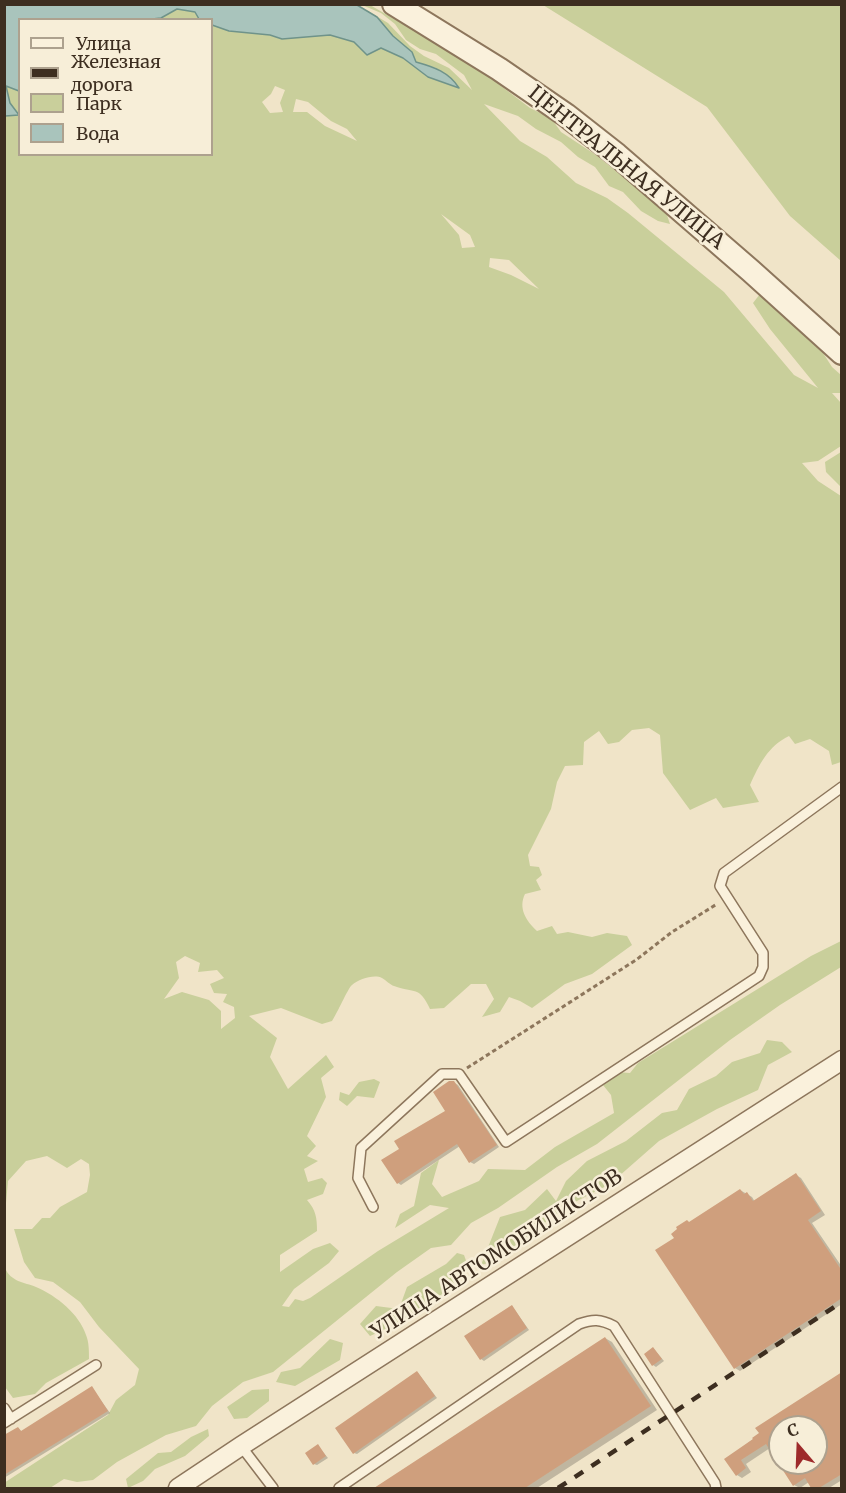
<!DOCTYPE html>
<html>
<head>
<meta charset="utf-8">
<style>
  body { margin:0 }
  #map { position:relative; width:846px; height:1493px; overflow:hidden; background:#f0e4c8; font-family:Merriweather,serif }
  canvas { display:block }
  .frame { position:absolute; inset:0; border:6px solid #3d2e20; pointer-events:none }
  .legend { position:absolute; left:18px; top:18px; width:195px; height:138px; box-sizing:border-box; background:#f7eed8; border:2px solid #ada18e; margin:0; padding:8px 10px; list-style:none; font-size:18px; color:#3d2e20 }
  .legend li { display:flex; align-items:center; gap:12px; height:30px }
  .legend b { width:30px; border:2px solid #ada18e }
  .north { position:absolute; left:768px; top:1415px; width:60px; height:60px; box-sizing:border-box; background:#f7eed8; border:2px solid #ada18e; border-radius:50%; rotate:341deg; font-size:16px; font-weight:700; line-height:24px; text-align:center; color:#3d2e20 }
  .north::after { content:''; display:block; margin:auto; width:21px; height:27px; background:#9e2a2b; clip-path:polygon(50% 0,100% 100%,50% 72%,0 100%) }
</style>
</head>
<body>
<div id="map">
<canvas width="846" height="1493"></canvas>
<div class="frame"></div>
<ul class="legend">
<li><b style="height:8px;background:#faf1dc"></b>Улица</li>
<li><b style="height:8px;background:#3d2e20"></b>Железная дорога</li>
<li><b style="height:16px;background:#c9cf9b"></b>Парк</li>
<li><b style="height:16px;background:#a9c4bc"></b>Вода</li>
</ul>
<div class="north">С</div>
</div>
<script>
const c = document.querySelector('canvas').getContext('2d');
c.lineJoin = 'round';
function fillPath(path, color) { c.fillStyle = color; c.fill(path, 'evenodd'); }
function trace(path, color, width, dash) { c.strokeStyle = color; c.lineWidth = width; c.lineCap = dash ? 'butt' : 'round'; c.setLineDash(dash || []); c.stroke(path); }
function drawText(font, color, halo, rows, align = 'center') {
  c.font = font + ' Merriweather,serif'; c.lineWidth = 5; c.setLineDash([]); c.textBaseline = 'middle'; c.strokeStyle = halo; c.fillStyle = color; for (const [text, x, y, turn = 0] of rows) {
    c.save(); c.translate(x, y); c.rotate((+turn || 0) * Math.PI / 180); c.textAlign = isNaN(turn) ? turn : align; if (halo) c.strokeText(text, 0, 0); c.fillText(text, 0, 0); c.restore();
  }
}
const green = new Path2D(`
  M 5,5 L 308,5 L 403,58 L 428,77 L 436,68 L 416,62 L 412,52 L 393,36 L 377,17 L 358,5 L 388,23 L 410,46 L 424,56 L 449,68 L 472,90 L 464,75 L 436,54 L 420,49 L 406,40 L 395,24 L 381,13 L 362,5 L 370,5 L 446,49 L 488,76 L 530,108 L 551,118 L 561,132 L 596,155 L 666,212 L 670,224 L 658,221 L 641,211 L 623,192 L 609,186 L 595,167 L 578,157 L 561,142 L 536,129 L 518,116 L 484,104 L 520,141 L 547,157 L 576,183 L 607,198 L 628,213 L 724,292 L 794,375 L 818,388 L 770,329 L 753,303 L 760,294 L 823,353 L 832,367 L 841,375 L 841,393 L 832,393 L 841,403 L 841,446 L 818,461 L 802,463 L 818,481 L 841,496 L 841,762 L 832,765 L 829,751 L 810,739 L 795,744 L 789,736 C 768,746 759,765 750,785 L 759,802 L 723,808 L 716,798 L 690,810 L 663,773 L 660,735 L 649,728 L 632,730 L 619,742 L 608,744 L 599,731 L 584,742 L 583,765 L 565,766 L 557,782 L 551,809 L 528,855 L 530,866 L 539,867 L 542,875 L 536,880 L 541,890 L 525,894 C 518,908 526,921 537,931 L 552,926 L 557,934 L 568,932 L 592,937 L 607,933 L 627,936 L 632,945 L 592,974 L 565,984 L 532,1008 L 520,1001 L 509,997 L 500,1012 L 482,1017 L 494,999 L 486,984 L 471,984 L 444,1008 L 430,1009 C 419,985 415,994 394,986 C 390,985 386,980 382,978 C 374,974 359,979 352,985 C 348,988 337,1014 332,1021 L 322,1024 L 281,1008 L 249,1016 L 277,1038 L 270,1057 L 288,1089 L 326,1055 L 334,1067 L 321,1078 L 326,1097 L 307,1136 L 316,1146 L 307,1156 L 318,1161 L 304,1169 L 308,1182 L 322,1178 L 327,1183 L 323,1194 L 307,1200 C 316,1210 317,1218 317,1231 L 280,1255 L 280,1272 L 313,1249 L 330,1243 L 339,1251 L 329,1263 L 294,1289 L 282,1306 L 289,1307 L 295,1299 L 303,1301 L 310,1298 L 378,1251 L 449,1208 L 430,1205 L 395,1228 L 400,1214 L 414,1206 L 421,1173 L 439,1160 L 432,1184 L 442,1197 L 479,1181 L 488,1169 L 525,1170 L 555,1147 L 614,1113 L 611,1095 L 603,1085 L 617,1072 L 630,1073 L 638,1063 L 811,956 L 841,941 L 841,967 L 780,1005 L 730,1040 L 597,1144 L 557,1167 L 498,1208 L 471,1223 L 451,1245 L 431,1248 L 397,1272 L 273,1372 L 243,1382 L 212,1406 L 196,1426 L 166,1435 L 117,1462 L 93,1480 L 77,1482 L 64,1479 L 50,1488 L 5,1488 L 4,1483 L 108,1415 L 116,1400 L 135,1385 L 139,1369 L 99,1327 L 80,1302 L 53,1282 L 35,1278 L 24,1262 L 14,1229 L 32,1229 L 42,1218 L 50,1218 L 60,1207 L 87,1192 L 90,1175 L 89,1164 L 81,1159 L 67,1168 L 47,1156 L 26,1161 L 8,1181 L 6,1203 L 5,1202 ZM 20,20 L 212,20 L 212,154 L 20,154 ZM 275,86 L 285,90 L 280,103 L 283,112 L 270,113 L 262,102 L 271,94 ZM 296,99 L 308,102 L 331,121 L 347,129 L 357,141 L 325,126 L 307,112 L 293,112 ZM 441,214 L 470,235 L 475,247 L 462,248 L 459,235 ZM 490,258 L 509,260 L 539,289 L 511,275 L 489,267 ZM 185,956 L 200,963 L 198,972 L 217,970 L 224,978 L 210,984 L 214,993 L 227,994 L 223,1002 L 234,1007 L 235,1018 L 221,1029 L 221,1011 L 209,1000 L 182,992 L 164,999 L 179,978 L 176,962 Z
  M 543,5 L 841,5 L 841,261 L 790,216 L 707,107 Z
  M 841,452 L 841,487 L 826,472 L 825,462 Z
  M 767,1040 L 782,1042 L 792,1052 L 768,1065 L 758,1090 L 717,1109 L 659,1141 L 610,1184 L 575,1202 L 547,1221 L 495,1261 L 481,1265 L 500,1217 L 525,1210 L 547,1189 L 556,1201 L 566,1181 L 587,1161 L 626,1141 L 662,1113 L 677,1110 L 689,1089 L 716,1076 L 732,1062 L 760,1053 Z
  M 374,1079 L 380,1082 L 374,1098 L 357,1096 L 347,1106 L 339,1100 L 340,1092 L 349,1095 L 359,1082 Z
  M 457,1253 L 464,1255 L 469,1269 L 453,1288 L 401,1322 L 370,1336 L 360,1324 L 376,1306 L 399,1309 L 407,1287 L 446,1264 Z
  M 5,1268 C 11,1282 24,1282 36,1287 C 57,1296 79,1314 86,1335 C 89,1342 89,1351 89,1359 L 46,1383 L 35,1394 L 13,1398 L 5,1387 Z
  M 330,1339 L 343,1343 L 340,1360 L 295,1386 L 276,1382 L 281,1372 L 300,1368 Z
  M 269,1389 L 269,1401 L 247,1418 L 234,1419 L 227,1407 L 252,1390 Z
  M 208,1429 L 209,1436 L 185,1456 L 155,1469 L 143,1481 L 128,1488 L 126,1479 L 158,1453 L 171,1452 L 191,1437 Z`);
const water = new Path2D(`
  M 4,5 L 357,5 L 377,17 L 393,36 L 412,52 L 416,62 C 434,67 449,72 459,88 L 428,77 L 403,58 L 381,48 L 367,55 L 354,42 L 330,35 L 282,39 L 270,35 L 229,31 L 212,25 L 212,20 L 199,19 L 195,12 L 177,9 L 161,18 L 152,19 L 20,20 L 19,91 L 6,86 L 10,103 L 19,115 L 5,116 Z`);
const shadow = new Path2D(`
  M 453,1082 L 458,1085 L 499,1147 L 474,1164 L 470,1162 L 460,1146 L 401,1185 L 398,1183 L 401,1149 L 448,1111 Z
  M 796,1175 L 801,1178 L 825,1215 L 812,1223 L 842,1267 L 842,1304 L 740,1371 L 735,1368 L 690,1223 L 740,1190 L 752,1197 L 755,1202 Z
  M 512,1306 L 529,1330 L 484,1361 L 481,1359 Z
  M 605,1338 L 612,1342 L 657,1410 L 537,1488 L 377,1488 Z
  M 654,1349 L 664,1361 L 656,1367 L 653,1365 Z
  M 418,1373 L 437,1398 L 357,1454 L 354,1453 Z
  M 842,1374 L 842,1480 L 829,1488 L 813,1488 L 809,1482 L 800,1488 L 794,1485 L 770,1448 L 746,1464 L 751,1472 L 742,1478 L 737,1475 L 726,1459 ZM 780,1427 L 816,1427 L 816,1463 L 780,1463 Z
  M 92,1388 L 110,1413 L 4,1478 L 4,1443 L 18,1428 L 22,1432 Z
  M 318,1446 L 328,1458 L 317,1465 L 314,1464 Z`);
const building = new Path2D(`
  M 449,1081 L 454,1081 L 497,1145 L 469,1163 L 457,1144 L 397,1184 L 381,1160 L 399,1149 L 394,1141 L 445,1111 L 433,1092 Z
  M 796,1173 L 821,1211 L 808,1220 L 842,1271 L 842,1298 L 734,1369 L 655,1250 L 674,1238 L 671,1234 L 677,1229 L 676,1227 L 687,1220 L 689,1222 L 740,1189 L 744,1194 L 747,1192 L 753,1201 Z
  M 512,1305 L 527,1328 L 480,1360 L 464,1336 Z
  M 605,1337 L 651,1406 L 525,1488 L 374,1488 Z
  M 653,1347 L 662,1359 L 652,1366 L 644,1354 Z
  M 417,1371 L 435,1396 L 353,1454 L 335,1428 Z
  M 842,1372 L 842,1474 L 819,1488 L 811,1488 L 805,1478 L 793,1486 L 766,1444 L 741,1460 L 746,1468 L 736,1476 L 724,1459 L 753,1439 L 752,1438 L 759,1433 L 755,1428 ZM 780,1427 L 816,1427 L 816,1463 L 780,1463 Z
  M 92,1386 L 108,1411 L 4,1475 L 4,1435 L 18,1427 L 21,1431 Z
  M 318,1444 L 326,1456 L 313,1465 L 305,1453 Z`);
const path = new Path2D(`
  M 467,1068 L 636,960 L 672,932 L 717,904`);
const service = new Path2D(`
  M 373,1207 L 358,1178 L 361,1148 L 442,1074 L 459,1074 L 506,1142 L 759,976 L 763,967 L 763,953 L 720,886 L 724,873 L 842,787
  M 4,1408 L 11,1419
  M 4,1423 L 96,1365
  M 241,1446 L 273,1488
  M 339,1488 L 579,1324 C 593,1319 600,1319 614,1326 L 715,1483 L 716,1488`);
const minor = new Path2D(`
  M 178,1488 L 241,1446 L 842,1060`);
const tertiary = new Path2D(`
  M 394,4 L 499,69 L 566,115 L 617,155 L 751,271 L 842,353`);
const rail = new Path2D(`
  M 558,1488 L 842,1302`);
const streetNames = [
  ["ЦЕНТРАЛЬНАЯ УЛИЦА",626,168,39],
  ["УЛИЦА АВТОМОБИЛИСТОВ",497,1255,-33]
];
fillPath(green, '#c9cf9b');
fillPath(water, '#a9c4bc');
trace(water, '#6f938a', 1.5);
fillPath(shadow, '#0003');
fillPath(building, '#cf9f7d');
trace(service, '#8d765c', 12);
trace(minor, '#8d765c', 21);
trace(tertiary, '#8d765c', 26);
trace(path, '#8d765c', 3, [4.5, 3]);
trace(service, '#faf1dc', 9);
trace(minor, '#faf1dc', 18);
trace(tertiary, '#faf1dc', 22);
trace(rail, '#3d2e20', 4.5, [10, 10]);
drawText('21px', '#3d2e20', '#f7eed8', streetNames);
</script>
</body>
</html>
